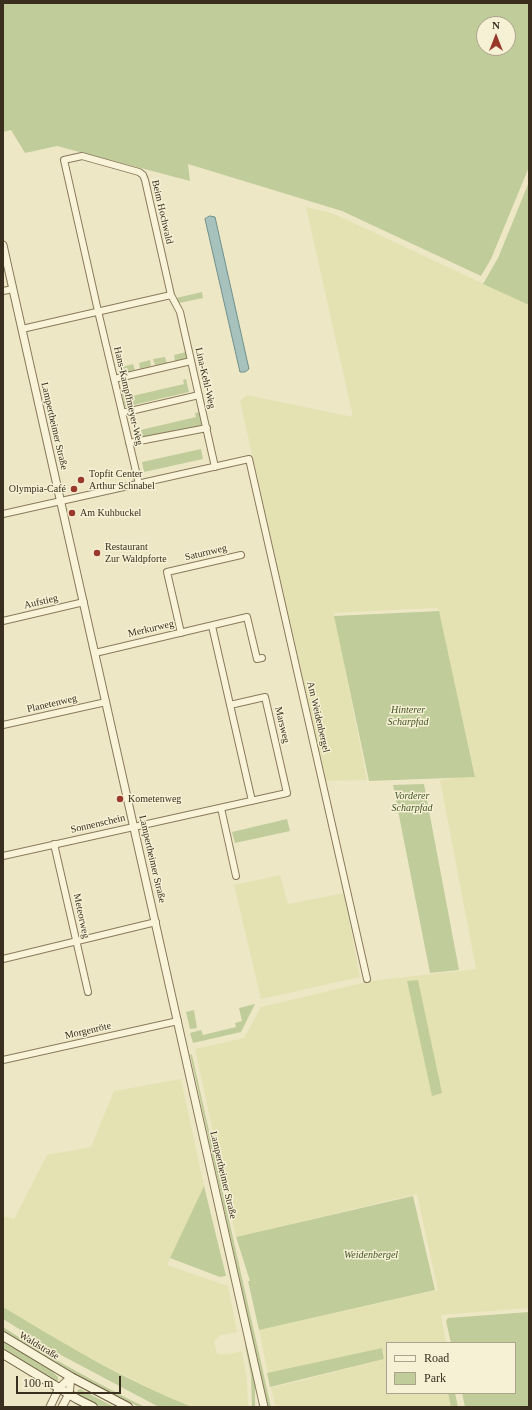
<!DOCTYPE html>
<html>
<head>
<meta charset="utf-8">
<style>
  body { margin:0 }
  #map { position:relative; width:532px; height:1410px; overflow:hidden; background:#eee7c6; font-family:"Times New Roman",serif }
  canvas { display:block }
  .frame { position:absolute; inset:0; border:4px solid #3a2f1f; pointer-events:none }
  .legend { position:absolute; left:386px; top:1342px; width:130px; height:52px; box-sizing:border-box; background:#f6f0d5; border:1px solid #aba38c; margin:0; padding:5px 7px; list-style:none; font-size:12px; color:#3a2f1f }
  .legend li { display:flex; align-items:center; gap:8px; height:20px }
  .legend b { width:20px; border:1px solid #aba38c }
  .north { position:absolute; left:476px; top:16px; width:40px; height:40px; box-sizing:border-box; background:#f6f0d5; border:1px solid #aba38c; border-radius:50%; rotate:0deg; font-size:11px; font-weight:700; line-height:16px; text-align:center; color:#3a2f1f }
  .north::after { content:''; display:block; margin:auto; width:14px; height:18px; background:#98392c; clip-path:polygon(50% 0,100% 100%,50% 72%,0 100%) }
  .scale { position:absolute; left:16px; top:1376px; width:105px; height:18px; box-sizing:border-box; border:2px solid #3a2f1f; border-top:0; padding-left:5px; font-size:12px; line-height:14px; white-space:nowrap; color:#3a2f1f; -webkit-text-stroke:3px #f6f0d5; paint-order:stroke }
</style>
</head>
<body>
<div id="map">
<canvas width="532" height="1410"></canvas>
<div class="frame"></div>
<ul class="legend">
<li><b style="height:5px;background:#f9f3d9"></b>Road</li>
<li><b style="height:11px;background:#c0cc9a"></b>Park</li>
</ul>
<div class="north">N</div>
<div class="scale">100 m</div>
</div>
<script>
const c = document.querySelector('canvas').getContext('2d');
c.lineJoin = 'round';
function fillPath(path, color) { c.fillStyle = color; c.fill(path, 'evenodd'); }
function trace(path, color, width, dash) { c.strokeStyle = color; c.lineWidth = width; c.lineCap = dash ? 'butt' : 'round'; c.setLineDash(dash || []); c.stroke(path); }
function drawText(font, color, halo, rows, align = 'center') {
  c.font = font + ' "Times New Roman",serif'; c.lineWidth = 3; c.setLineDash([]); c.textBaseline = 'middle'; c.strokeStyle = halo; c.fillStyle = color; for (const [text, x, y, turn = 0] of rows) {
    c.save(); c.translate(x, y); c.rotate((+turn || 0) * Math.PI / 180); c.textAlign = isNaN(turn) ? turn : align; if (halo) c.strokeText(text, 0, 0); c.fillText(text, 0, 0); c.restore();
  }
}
const farmland = new Path2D(`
  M 306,207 L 328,212 L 343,218 L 529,305 L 529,1308 L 441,1315 L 446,1343 L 387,1343 L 387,1393 L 448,1393 L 451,1407 L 276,1407 L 271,1388 L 385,1359 L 382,1348 L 268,1373 L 259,1330 L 438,1290 L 417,1194 L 236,1237 L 195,1049 L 244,1038 L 261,1007 L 371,981 L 476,969 L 440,780 L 475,775 L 438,608 L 334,613 L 367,780 L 326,781 L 240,401 L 247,395 L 353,417 Z
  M 280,875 L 288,904 L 344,893 L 360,977 L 261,999 L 234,885 Z
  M 181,1079 L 204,1186 L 167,1265 L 228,1286 L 237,1332 L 221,1335 L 214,1341 L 217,1354 L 228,1354 L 242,1351 L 247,1380 L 248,1407 L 192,1407 L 167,1397 L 68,1347 L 3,1307 L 3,1216 L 14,1219 L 47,1155 L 91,1147 L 114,1091 Z`);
const green = new Path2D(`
  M 5,3 L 529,3 L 529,167 L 491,259 L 481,276 L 342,211 L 188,164 L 190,181 L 57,146 L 25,153 L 11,130 L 3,132 L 3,7 ZM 484,24 L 508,24 L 508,48 L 484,48 Z
  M 529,182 L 529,305 L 483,284 L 498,258 Z
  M 202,292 L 203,298 L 179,303 L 176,298 Z
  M 186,352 L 187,358 L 175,361 L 174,355 Z
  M 165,357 L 167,363 L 155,365 L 153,359 Z
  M 150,360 L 151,366 L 140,369 L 139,363 Z
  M 133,364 L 135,370 L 123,373 L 122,367 Z
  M 186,379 L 189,392 L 125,407 L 122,393 L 126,392 L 128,397 L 184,384 L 183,380 Z
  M 199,412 L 202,425 L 138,440 L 136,431 L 196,417 L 195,413 Z
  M 201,449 L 203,459 L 144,472 L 142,462 Z
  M 439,611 L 475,777 L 369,781 L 334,616 Z
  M 424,784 L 459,970 L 430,973 L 393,785 Z
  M 287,819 L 290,831 L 235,843 L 232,832 Z
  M 418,980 L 442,1093 L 432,1096 L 407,981 Z
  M 255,1004 L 241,1032 L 193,1043 L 190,1033 L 201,1030 L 203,1035 L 236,1027 L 235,1023 L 242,1021 L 239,1008 Z
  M 194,1010 L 197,1028 L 190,1029 L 186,1012 Z
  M 190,1054 L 192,1055 L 271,1407 L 268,1407 Z
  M 204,1186 L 226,1276 L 220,1277 L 170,1258 Z
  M 413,1196 L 435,1290 L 259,1330 L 248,1281 L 250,1281 L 236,1237 Z
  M 3,1307 C 64,1344 126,1381 192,1407 L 159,1407 L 61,1355 L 3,1319 Z
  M 529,1312 L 529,1407 L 465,1407 L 462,1393 L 515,1393 L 515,1343 L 451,1343 L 446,1321 L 448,1318 Z
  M 3,1327 C 49,1357 96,1383 145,1407 L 139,1407 C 93,1385 49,1360 5,1332 L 3,1331 Z
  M 3,1341 L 51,1370 L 58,1377 L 58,1381 L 56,1382 L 3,1350 Z
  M 245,1345 L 247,1345 L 255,1382 L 255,1407 L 252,1407 L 251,1375 Z
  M 382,1348 L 384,1359 L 270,1387 L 267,1373 Z
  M 80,1389 L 114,1407 L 101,1407 L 77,1394 L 77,1391 Z
  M 448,1393 L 455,1393 L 458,1407 L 451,1407 Z`);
const water = new Path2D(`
  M 210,216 L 215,217 L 249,369 L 245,372 L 240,372 L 205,219 Z`);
const minor = new Path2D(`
  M 3,291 L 13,289
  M 22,329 L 171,295
  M 114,379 L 191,361
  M 122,413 L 199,395
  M 129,443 L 207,428
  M 139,484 L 98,311 L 64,160 L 82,156 L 139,172 L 143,175 L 145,180 L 171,295 L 180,312 L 215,467
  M 3,514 L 249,459 L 367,979
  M 3,621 L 84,602
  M 212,626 L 252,801
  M 181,633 L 167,572 L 241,555
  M 95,653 L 247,617 L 257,659 L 262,658
  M 3,725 L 106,702
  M 221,808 L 236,876
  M 54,844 L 88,992
  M 3,856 L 287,793 L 265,697 L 230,705
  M 3,959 C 54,947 105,934 156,922
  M 3,1060 L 178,1021`);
const tertiary = new Path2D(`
  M 3,245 L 264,1407
  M 50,1407 L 59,1388 L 71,1377
  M 62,1407 L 69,1394 L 71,1377`);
const secondary = new Path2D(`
  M 3,1336 L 71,1377 L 128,1407
  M 3,1354 L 77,1399 L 93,1407`);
const markers = [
  [81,480,4,"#98392c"],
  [74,489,4,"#98392c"],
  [72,513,4,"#98392c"],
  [97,553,4,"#98392c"],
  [120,799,4,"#98392c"]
];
const streetNames = [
  ["Beim Hochwald",162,212,77],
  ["Lina-Kehl-Weg",205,378,77],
  ["Hans-Kampffmeyer-Weg",128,396,77],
  ["Lampertheimer Straße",54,426,77],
  ["Saturnweg",206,553,-13],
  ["Aufstieg",41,602,-13],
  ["Merkurweg",151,629,-13],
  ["Planetenweg",52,704,-13],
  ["Am Weidenbergel",318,717,77],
  ["Marsweg",282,725,77],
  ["Sonnenschein",98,824,-13],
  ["Lampertheimer Straße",152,859,77],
  ["Meteorweg",81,916,78],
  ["Morgenröte",88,1031,-13],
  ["Lampertheimer Straße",223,1175,77],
  ["Waldstraße",39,1346,31]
];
const poiNames = [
  ["Topfit Center",89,474],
  ["Arthur Schnabel",89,486],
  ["Olympia-Café",66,489,"right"],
  ["Am Kuhbuckel",80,513],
  ["Restaurant",105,547],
  ["Zur Waldpforte",105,559],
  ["Kometenweg",128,799]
];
const parkNames = [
  ["Hinterer",408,710],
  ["Scharpfad",408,722],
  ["Vorderer",412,796],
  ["Scharpfad",412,808],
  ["Weidenbergel",371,1255]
];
fillPath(farmland, '#e4e2b3');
fillPath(green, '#c0cc9a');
fillPath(water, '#a7c2bd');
trace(water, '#6e908c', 1);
trace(minor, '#897a5c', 8);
trace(tertiary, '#897a5c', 9);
trace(secondary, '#6b5b3f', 10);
trace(minor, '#f9f3d9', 6);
trace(tertiary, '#f9f3d9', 7);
trace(secondary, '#f9f3d9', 8);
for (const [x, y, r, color] of markers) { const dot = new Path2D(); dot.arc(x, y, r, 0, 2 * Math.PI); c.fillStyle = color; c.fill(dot); trace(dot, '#f6f0d5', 1.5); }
drawText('10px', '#3a2f1f', '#f6f0d5', streetNames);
drawText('10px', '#3a2f1f', '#f6f0d5', poiNames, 'left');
drawText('italic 10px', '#445626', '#f6f0d5', parkNames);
</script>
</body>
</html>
